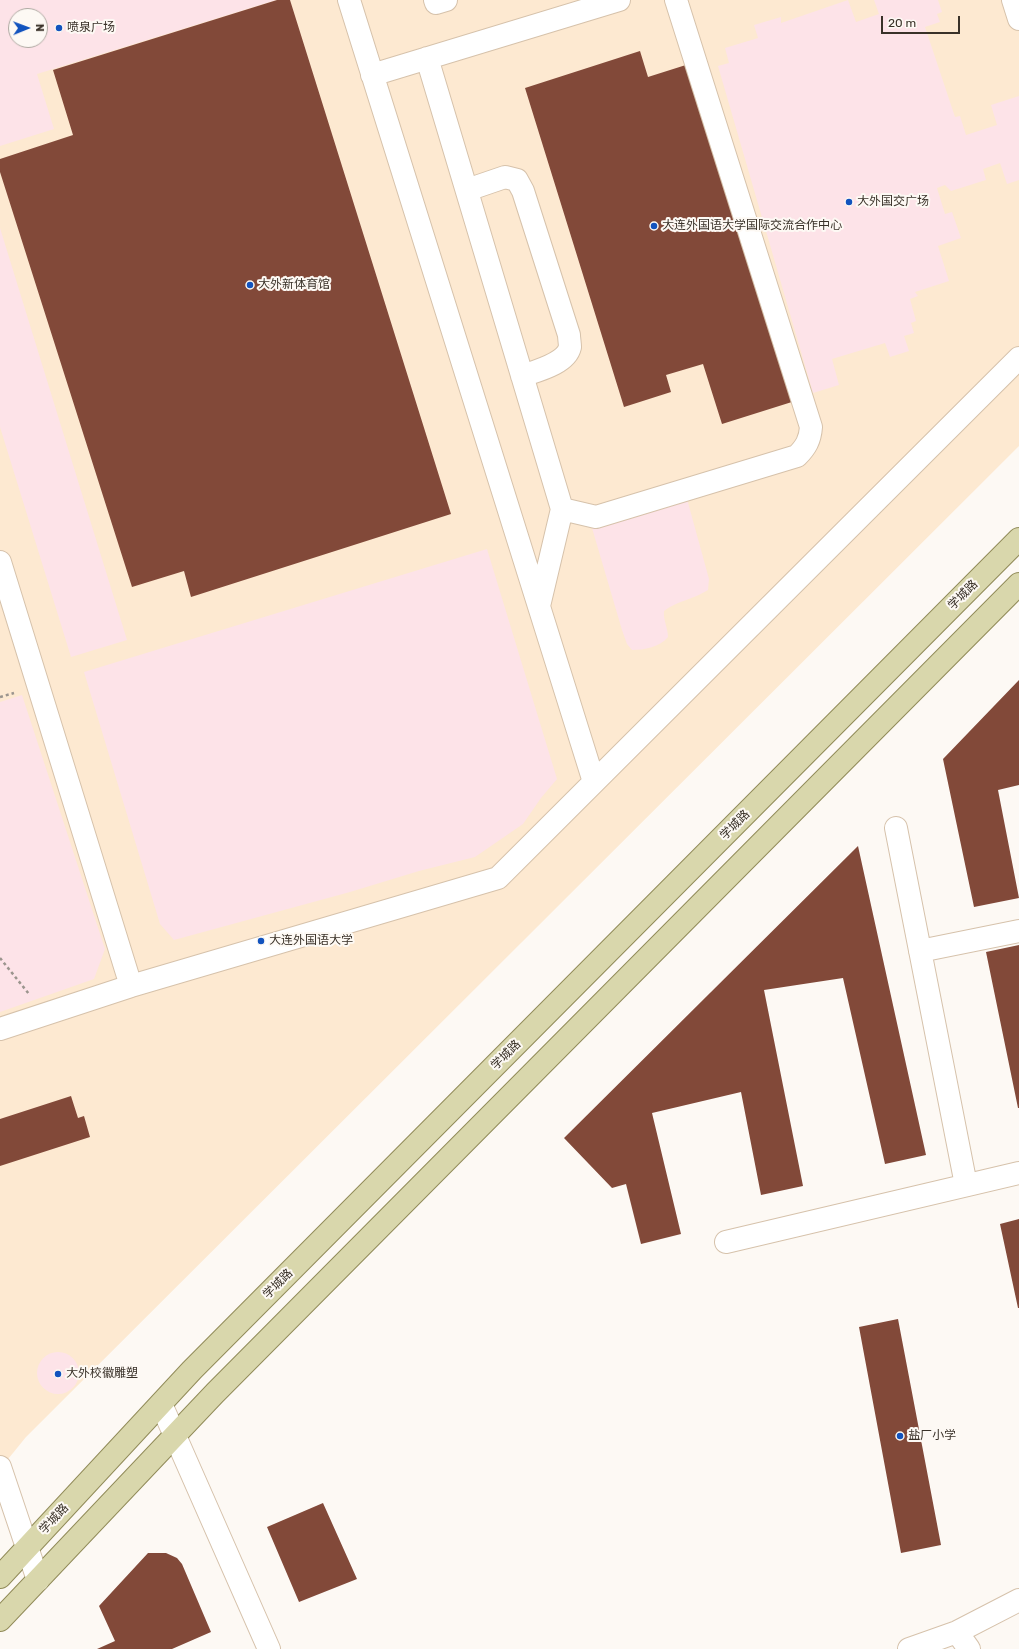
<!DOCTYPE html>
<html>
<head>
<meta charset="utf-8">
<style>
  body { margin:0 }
  #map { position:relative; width:1019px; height:1649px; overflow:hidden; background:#fdf9f4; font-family:Rubik,sans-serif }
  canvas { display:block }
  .north { position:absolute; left:8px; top:8px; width:40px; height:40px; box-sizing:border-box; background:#fdf9f4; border:1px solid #afa9a2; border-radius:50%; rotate:89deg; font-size:11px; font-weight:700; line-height:16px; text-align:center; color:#393128 }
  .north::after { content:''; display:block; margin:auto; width:14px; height:18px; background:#1253be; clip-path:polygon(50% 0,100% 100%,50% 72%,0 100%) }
  .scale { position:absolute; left:881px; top:16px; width:79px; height:18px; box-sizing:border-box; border:2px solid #393128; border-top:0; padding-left:5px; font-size:12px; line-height:14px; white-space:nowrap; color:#393128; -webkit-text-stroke:3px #fdf9f4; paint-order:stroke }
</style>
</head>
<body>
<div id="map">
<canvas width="1019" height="1649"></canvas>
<div class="north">N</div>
<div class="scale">20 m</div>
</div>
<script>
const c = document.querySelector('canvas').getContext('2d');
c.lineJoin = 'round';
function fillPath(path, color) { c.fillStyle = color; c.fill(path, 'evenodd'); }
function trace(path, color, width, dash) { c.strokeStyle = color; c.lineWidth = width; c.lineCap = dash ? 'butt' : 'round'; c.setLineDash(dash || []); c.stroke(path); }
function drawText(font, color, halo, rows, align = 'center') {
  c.font = font + ' Rubik,"Noto Sans SC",sans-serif'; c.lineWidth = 4; c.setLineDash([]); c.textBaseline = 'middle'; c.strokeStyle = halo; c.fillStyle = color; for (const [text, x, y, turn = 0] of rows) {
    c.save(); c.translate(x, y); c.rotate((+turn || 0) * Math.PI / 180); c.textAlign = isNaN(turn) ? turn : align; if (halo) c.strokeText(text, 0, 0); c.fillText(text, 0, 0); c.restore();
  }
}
const built = new Path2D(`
  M 0,0 L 1019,0 L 1019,446 L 26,1437 L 0,1469 ZM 16,16 L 40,16 L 40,40 L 16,40 Z`);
const green = new Path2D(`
  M 0,0 L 276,0 L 37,74 L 54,129 L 0,146 ZM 16,16 L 40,16 L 40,40 L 16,40 Z
  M 848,0 L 856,22 L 879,14 L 874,0 L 938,0 L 942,12 L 937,14 L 940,22 L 925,27 L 955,117 L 960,116 L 966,135 L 997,125 L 991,105 L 1019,96 L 1019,180 L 1007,184 L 1000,163 L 983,169 L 986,180 L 951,191 L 945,185 L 937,188 L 945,214 L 952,212 L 961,238 L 938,246 L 949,281 L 915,292 L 918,296 L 910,299 L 916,321 L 911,323 L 914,333 L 904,336 L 909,351 L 890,357 L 885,343 L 832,359 L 839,385 L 813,393 L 718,66 L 729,63 L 725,48 L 758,38 L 754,25 L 781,17 L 781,23 Z
  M 0,228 L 127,640 L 71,657 L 0,427 Z
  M 687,499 L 709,579 L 708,590 C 694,599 677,601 664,611 C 663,620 668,628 668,637 C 660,647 644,650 632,650 L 627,644 L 622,630 L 592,528 Z
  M 487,549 L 557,779 L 541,798 L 523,824 L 475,857 L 419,871 L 350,892 L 174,940 L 160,924 L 84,672 Z
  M 22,695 L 105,949 L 94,979 L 0,1012 L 0,702 Z
  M37 1373a21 21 0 1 1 42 0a21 21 0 1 1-42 0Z`);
const building = new Path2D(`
  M 277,0 L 290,0 L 451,514 L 191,597 L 184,571 L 132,587 L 0,172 L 0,159 L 73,135 L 53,70 Z
  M 640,51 L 648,77 L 689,64 L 795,401 L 722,424 L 703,364 L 666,375 L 671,392 L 624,407 L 525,88 Z
  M 1019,680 L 1019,785 L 998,790 L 1019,898 L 974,907 L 943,759 Z
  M 858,846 L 926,1155 L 885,1164 L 843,978 L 764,990 L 803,1186 L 761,1195 L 741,1092 L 652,1113 L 681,1234 L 641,1244 L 626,1184 L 612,1188 L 564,1138 Z
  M 1019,945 L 1019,1108 L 1018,1108 L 986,952 Z
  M 71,1096 L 78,1118 L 84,1116 L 90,1137 L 0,1166 L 0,1119 Z
  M 1019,1219 L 1019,1308 L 1018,1308 L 1000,1224 Z
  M 898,1319 L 941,1545 L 901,1553 L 859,1327 Z
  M 323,1503 L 357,1579 L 299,1602 L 267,1527 Z
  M 148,1553 L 166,1553 L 177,1558 L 182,1564 L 211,1632 L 172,1649 L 97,1649 L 115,1641 L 99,1606 Z`);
const path = new Path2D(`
  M 0,697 L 14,693
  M 0,958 L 29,994`);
const minor = new Path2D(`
  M 349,0 L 594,782
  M 435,0 L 436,3 L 446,0
  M 1013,0 L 1019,19
  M 427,58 L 562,509
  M 372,75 L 619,0
  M 467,190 L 505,177 L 517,180 L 523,191 L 569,335 C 569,338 570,344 570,347 C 566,364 536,371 522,376
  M 0,562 L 131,986
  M 539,606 L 562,509 L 596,517 L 797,456 C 806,447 810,440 811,427 L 676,0
  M 896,828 L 966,1185
  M 920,951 L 1019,931
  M 0,1029 L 131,986 L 498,878 L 1019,358
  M 726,1242 L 1019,1173
  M 161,1404 L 269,1649
  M 0,1467 L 38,1580
  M 957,1632 L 969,1649
  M 909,1649 L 957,1632 L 1019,1600`);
const major = new Path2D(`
  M 0,1577 L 192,1370 L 1019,539
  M 0,1620 L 215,1393 L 1019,584`);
const markers = [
  [59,28,4,"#1253be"],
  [849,202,4,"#1253be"],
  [654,226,4,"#1253be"],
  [250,285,4,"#1253be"],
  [261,941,4,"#1253be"],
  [58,1374,4,"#1253be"],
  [900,1436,4,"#1253be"]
];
const poiNames = [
  ["喷泉广场",67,28],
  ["大外国交广场",857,202],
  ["大连外国语大学国际交流合作中心",662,226],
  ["大外新体育馆",258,285],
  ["大连外国语大学",269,941],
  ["大外校徽雕塑",66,1374],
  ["盐厂小学",908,1436]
];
const streetNames = [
  ["学城路",963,595,-45],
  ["学城路",735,825,-45],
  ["学城路",506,1055,-45],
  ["学城路",278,1284,-45],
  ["学城路",54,1519,-47]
];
fillPath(built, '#fde9d1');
fillPath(green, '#fde3e8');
fillPath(building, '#824939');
trace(minor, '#d6c2ab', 24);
trace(major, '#918b59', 24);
trace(path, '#9b958e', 2.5, [3, 3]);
trace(minor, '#fff', 22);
trace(major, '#d9d7ac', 22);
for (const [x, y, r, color] of markers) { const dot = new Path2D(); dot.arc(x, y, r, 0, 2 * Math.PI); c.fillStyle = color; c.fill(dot); trace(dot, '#fdf9f4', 1.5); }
drawText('12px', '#393128', '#fdf9f4', poiNames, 'left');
drawText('12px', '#393128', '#fdf9f4', streetNames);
</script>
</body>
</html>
